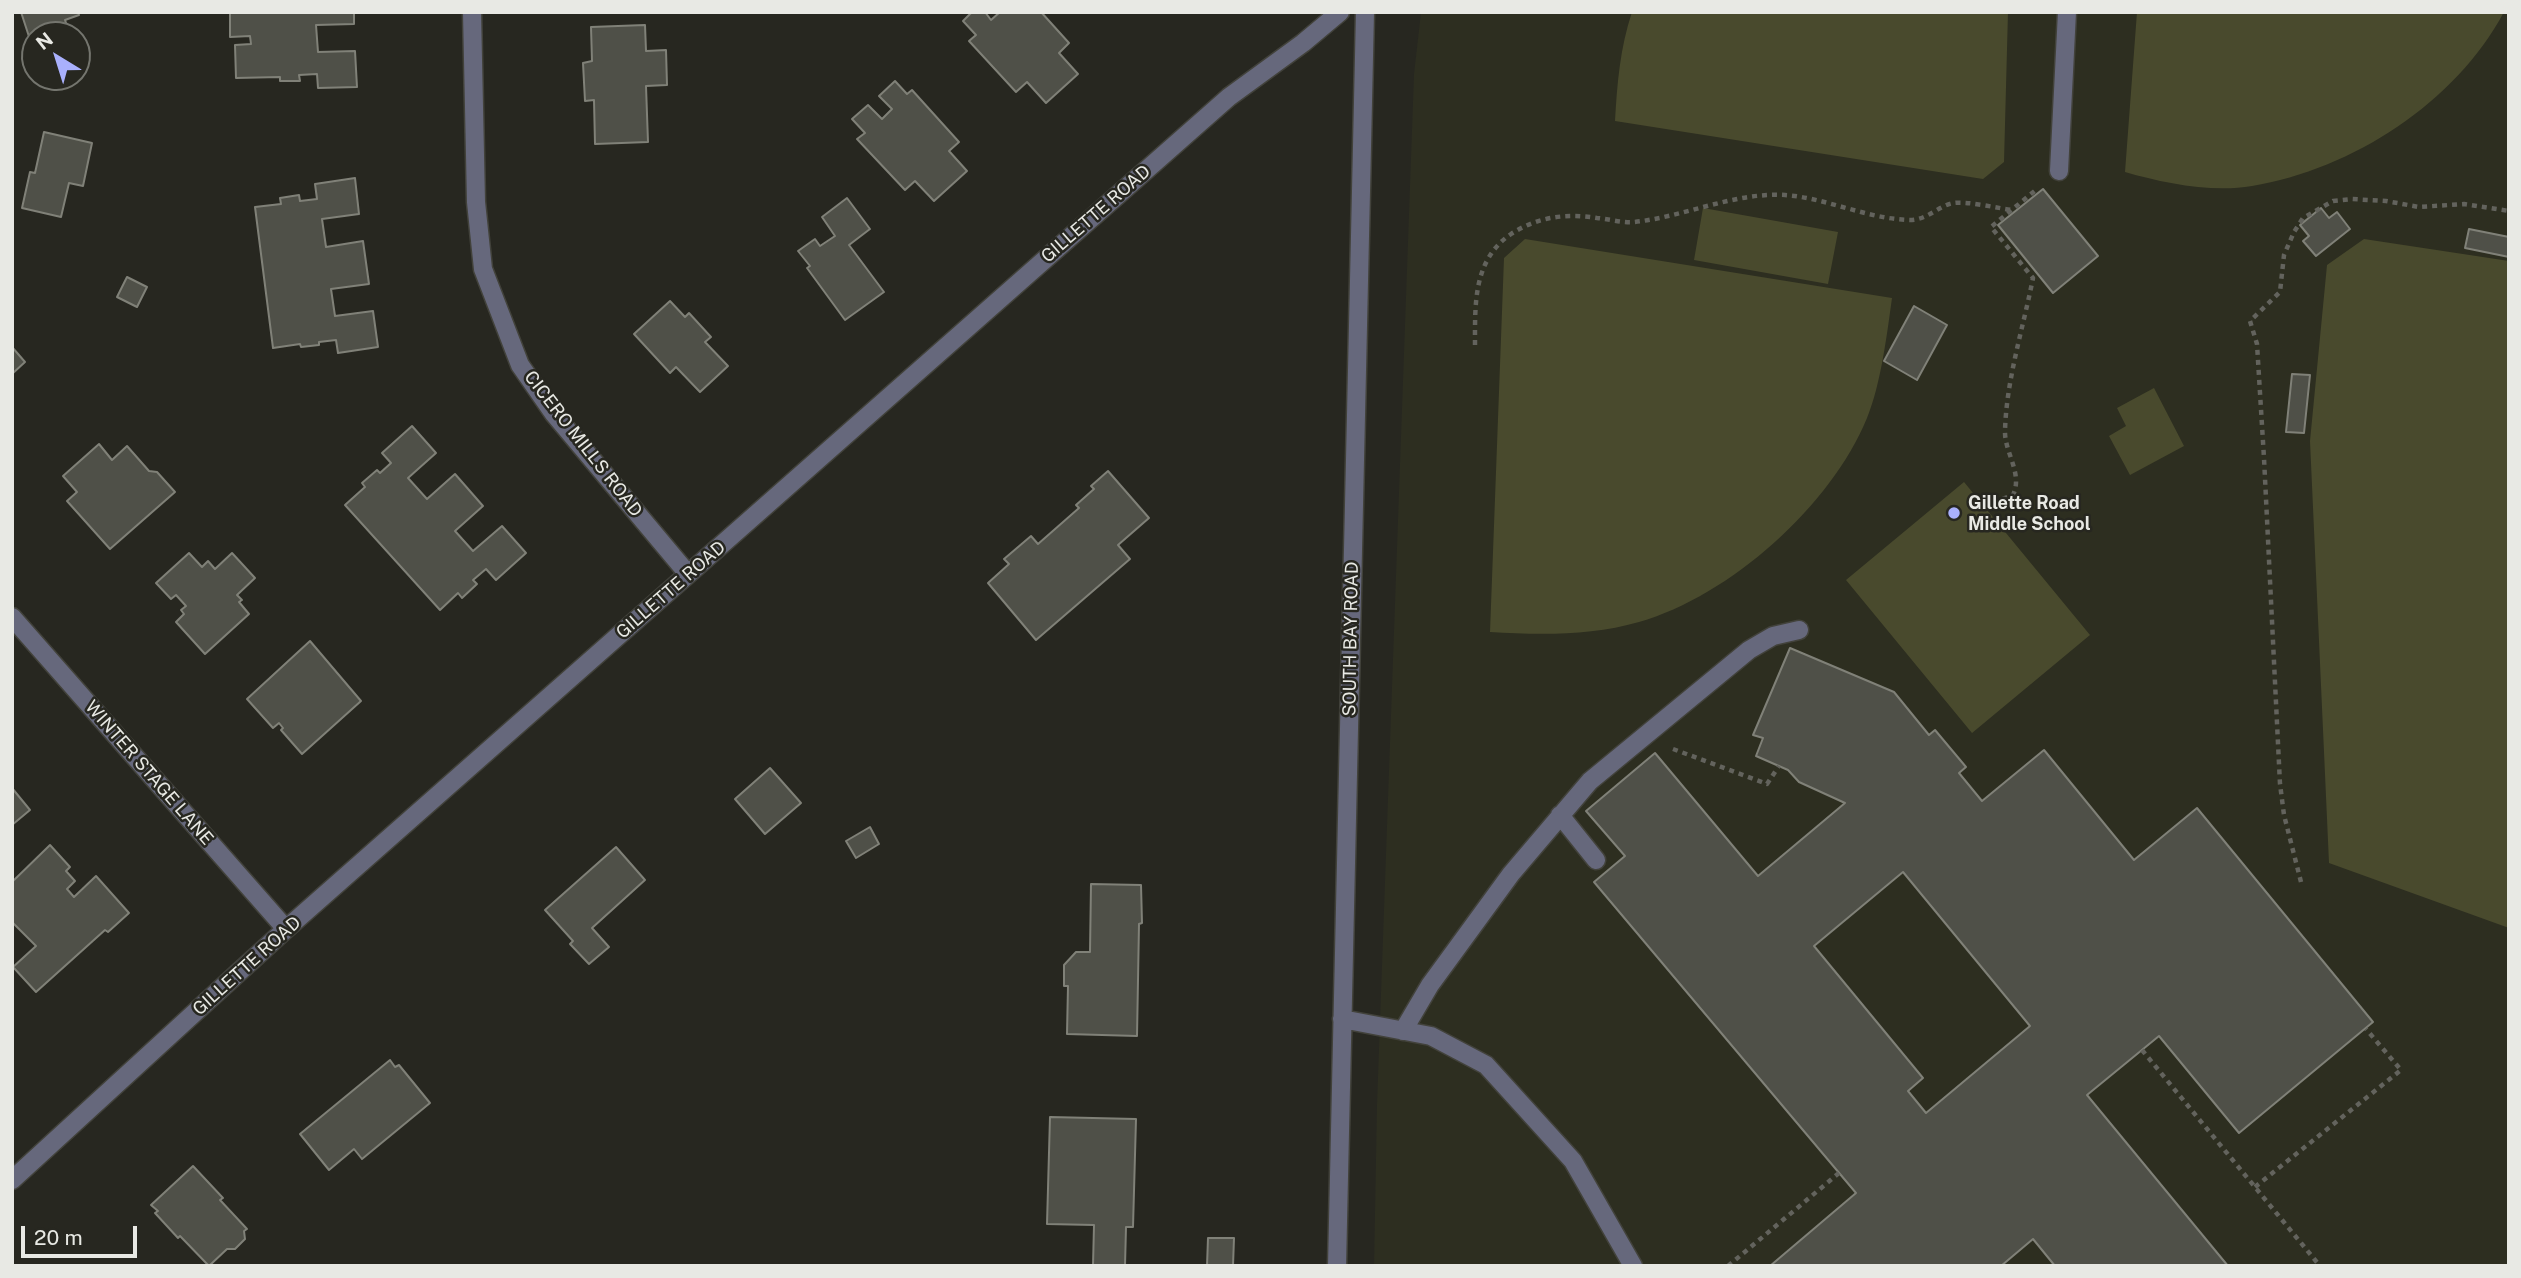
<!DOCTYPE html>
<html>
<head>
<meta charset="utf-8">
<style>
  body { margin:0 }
  #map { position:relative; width:2521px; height:1278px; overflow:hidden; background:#272720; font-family:"Public Sans",sans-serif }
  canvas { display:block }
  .frame { position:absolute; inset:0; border:14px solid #e8e9e4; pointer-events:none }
  .north { position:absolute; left:21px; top:21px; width:70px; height:70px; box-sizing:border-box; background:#272720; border:2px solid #74756e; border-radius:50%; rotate:322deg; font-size:19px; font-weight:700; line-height:28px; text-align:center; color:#e8e9e4 }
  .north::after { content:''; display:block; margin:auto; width:24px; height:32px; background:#a9b0fc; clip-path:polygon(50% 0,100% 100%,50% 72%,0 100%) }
  .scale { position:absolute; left:21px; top:1226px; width:116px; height:32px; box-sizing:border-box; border:4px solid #e8e9e4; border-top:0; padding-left:9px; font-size:21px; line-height:24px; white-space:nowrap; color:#e8e9e4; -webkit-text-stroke:5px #272720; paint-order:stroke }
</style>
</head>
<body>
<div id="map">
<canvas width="2521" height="1278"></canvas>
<div class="frame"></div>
<div class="north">N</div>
<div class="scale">20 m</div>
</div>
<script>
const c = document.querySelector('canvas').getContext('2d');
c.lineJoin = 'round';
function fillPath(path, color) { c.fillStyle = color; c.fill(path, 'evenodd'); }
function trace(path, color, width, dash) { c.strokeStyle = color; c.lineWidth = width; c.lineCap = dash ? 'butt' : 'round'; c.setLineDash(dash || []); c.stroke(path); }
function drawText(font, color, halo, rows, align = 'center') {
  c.font = font + ' "Public Sans",sans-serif'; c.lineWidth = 5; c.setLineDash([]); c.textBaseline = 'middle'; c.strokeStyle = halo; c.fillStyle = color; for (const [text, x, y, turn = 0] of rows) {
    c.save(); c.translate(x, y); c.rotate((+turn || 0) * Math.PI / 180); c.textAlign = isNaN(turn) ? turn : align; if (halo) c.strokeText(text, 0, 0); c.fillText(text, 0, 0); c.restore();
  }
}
const built = new Path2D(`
  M 1421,12 L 2509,12 L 2509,1266 L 1374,1266 L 1377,1104 L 1414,74 Z`);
const green = new Path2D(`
  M 1632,12 L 2008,12 L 2004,162 L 1983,179 L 1615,121 C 1617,84 1620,48 1632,12 Z
  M 2137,12 L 2504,12 C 2455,103 2353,169 2252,186 C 2212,193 2163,183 2125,172 Z
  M 1703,208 L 1838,232 L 1828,284 L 1694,260 Z
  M 1525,239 L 1892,298 C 1887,334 1881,384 1867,418 C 1831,506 1730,596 1639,622 C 1591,636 1539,635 1490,632 L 1504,258 Z
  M 2364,239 L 2509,261 L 2509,928 L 2329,863 L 2310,441 L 2327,265 Z
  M 2154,388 L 2184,446 L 2130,475 L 2109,436 L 2126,426 L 2117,408 Z
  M 1964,482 L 2090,635 L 1972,733 L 1846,580 Z`);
const building = new Path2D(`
  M 21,12 L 78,12 L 79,15 L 65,20 L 70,35 L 35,35 L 34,52 Z
  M 250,12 L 354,12 L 354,24 L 316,25 L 318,52 L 355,51 L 357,87 L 318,88 L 317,74 L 299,75 L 300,81 L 280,81 L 280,77 L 236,78 L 235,45 L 251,44 L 250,36 L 230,37 L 230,13 Z
  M 972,12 L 985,12 L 991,20 L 1000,12 L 1041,12 L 1069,43 L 1059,53 L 1078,74 L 1046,103 L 1027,82 L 1016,92 L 969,41 L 976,35 L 963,21 Z
  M 645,25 L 646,51 L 666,50 L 667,85 L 646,86 L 648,142 L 595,144 L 594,100 L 585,101 L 583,63 L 592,61 L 591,27 Z
  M 895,81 L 907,94 L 912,90 L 959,142 L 949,151 L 967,171 L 934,201 L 915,181 L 905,190 L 857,139 L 865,133 L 852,119 L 868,105 L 882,119 L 892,109 L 879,96 Z
  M 44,132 L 92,143 L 83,186 L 69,183 L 61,217 L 22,208 L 30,172 L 35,173 Z
  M 355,178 L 359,214 L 322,219 L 326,247 L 363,241 L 369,284 L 331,289 L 335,316 L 373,311 L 378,347 L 338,353 L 336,340 L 319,342 L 319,345 L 301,347 L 300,344 L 273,348 L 255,207 L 281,204 L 280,198 L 299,195 L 300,201 L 317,199 L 315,184 Z
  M 2043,189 L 2098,256 L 2053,293 L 1998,225 Z
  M 847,198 L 870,229 L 849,245 L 884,292 L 845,320 L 807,268 L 810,266 L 798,251 L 815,239 L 820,246 L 835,236 L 822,217 Z
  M 2321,208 L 2329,218 L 2337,212 L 2350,229 L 2316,256 L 2303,241 L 2309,236 L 2300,225 Z
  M 2469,229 L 2509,237 L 2509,257 L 2465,248 Z
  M 127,277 L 147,287 L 137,307 L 117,297 Z
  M 670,301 L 685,317 L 689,313 L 711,337 L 705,342 L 728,366 L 700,392 L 676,367 L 670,373 L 634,334 Z
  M 1914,306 L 1947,325 L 1917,380 L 1884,361 Z
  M 12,347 L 25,362 L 12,374 Z
  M 2292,374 L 2310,375 L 2304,433 L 2286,432 Z
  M 412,426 L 436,453 L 408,478 L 427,499 L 455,474 L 483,506 L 455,531 L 473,551 L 502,526 L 526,553 L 496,580 L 486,569 L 473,580 L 477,584 L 462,598 L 458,593 L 440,610 L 345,505 L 365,487 L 362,483 L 377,470 L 380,473 L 391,463 L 382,453 Z
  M 99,444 L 112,460 L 127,446 L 149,471 L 157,472 L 175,492 L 110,549 L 67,501 L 77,492 L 63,476 Z
  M 1108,471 L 1149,518 L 1118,545 L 1130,559 L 1036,640 L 988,583 L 1009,564 L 1004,559 L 1031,536 L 1038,544 L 1079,508 L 1076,505 L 1094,489 L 1091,486 Z
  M 189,553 L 202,567 L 208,561 L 215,569 L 232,553 L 255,578 L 237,595 L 242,600 L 239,602 L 249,614 L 205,654 L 176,622 L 184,614 L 181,610 L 186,606 L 176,595 L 171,599 L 156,583 Z
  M 310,641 L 361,701 L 302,754 L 281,730 L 283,728 L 279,723 L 273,728 L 247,699 Z
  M 1790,648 L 1894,692 L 1929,735 L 1935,730 L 1966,767 L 1959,773 L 1982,801 L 2044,750 L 2134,860 L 2197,808 L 2373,1022 L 2239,1133 L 2159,1036 L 2087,1095 L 2228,1266 L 2055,1266 L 2033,1239 L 2001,1266 L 1770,1266 L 1856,1193 L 1594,882 L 1625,856 L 1586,811 L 1655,753 L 1758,876 L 1845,803 L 1799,782 L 1788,770 L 1756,756 L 1763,738 L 1753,735 ZM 1903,872 L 2030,1026 L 1926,1113 L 1908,1091 L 1923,1078 L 1814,946 Z
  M 770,768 L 801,803 L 765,834 L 735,799 Z
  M 12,788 L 30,810 L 12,825 Z
  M 870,827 L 879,844 L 856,858 L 846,841 Z
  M 50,845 L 70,867 L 66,871 L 75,881 L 67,889 L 74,897 L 96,876 L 129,913 L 108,932 L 105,930 L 36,992 L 13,967 L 36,946 L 12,922 L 12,882 Z
  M 616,847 L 645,880 L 592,928 L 609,947 L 589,964 L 570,944 L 573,941 L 545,910 Z
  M 1091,884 L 1141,885 L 1142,923 L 1139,924 L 1137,1036 L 1067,1034 L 1068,986 L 1064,986 L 1064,965 L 1076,952 L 1090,952 Z
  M 390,1060 L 395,1067 L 399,1065 L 430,1103 L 362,1159 L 354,1149 L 329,1170 L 300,1134 Z
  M 1050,1117 L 1136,1119 L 1133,1227 L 1126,1227 L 1125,1266 L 1093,1266 L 1094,1225 L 1047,1224 Z
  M 193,1166 L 223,1198 L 220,1200 L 247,1229 L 244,1231 L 245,1239 L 235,1249 L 227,1249 L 209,1266 L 180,1236 L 178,1238 L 155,1213 L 158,1211 L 151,1205 Z
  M 1208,1238 L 1234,1238 L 1233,1266 L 1207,1266 Z`);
const path = new Path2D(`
  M 1475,345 C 1475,304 1473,260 1511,234 C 1537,217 1566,213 1597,218 C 1609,219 1622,223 1634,222 C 1684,217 1734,192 1785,195 C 1827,198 1867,219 1910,220 C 1928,220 1939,205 1954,203 C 1967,201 1997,208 2012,210
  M 1984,506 L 2013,495 C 2023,474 2005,453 2005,432 C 2006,381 2023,329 2033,278 L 1991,227 L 2037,189
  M 1673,749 L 1767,784 L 1779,766
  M 2301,882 L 2284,815 L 2280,784 L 2264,458 L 2257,344 L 2250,321 L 2280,292 L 2284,255 L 2294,232 L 2303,218 L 2333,201 L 2352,199 L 2386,201 L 2419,207 L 2464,204 L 2509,211
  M 2142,1050 L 2320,1266
  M 2255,1187 L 2401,1070 L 2366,1029
  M 1728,1266 L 1839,1173`);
const minor = new Path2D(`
  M 472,12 L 476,202 L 483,269 L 520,365 L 554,414 L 688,574
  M 2059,171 L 2067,12
  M 12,617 L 286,929
  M 1560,815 L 1596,860
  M 1342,1019 L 1431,1036 L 1486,1065 L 1573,1161 L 1633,1266
  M 1403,1031 L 1430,985 L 1511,874 L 1590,781 L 1749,650 L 1773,636 L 1799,630
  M 12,1180 L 286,929 L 1229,97 L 1303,43 L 1340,12
  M 1337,1266 L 1365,12`);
const markers = [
  [1954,513,7,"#a9b0fc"]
];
const streetNames = [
  ["GILLETTE ROAD",1096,214,-41],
  ["CICERO MILLS ROAD",583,444,52],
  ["GILLETTE ROAD",671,590,-41],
  ["SOUTH BAY ROAD",1351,639,-89],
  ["WINTER STAGE LANE",149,773,49],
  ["GILLETTE ROAD",247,966,-42]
];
const poiNames = [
  ["Gillette Road",1968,503],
  ["Middle School",1968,524]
];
fillPath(built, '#2d2e20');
fillPath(green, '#494a2d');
fillPath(building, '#4f5048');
trace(building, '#808178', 2);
trace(minor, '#42423b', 21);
trace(path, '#63635d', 4.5, [5, 5]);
trace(minor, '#66687c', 18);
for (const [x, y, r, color] of markers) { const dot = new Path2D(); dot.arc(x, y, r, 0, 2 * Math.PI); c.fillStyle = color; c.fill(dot); trace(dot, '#272720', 2.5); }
drawText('18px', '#e8e9e4', '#272720', streetNames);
drawText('bold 18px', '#e8e9e4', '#272720', poiNames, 'left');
</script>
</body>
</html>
